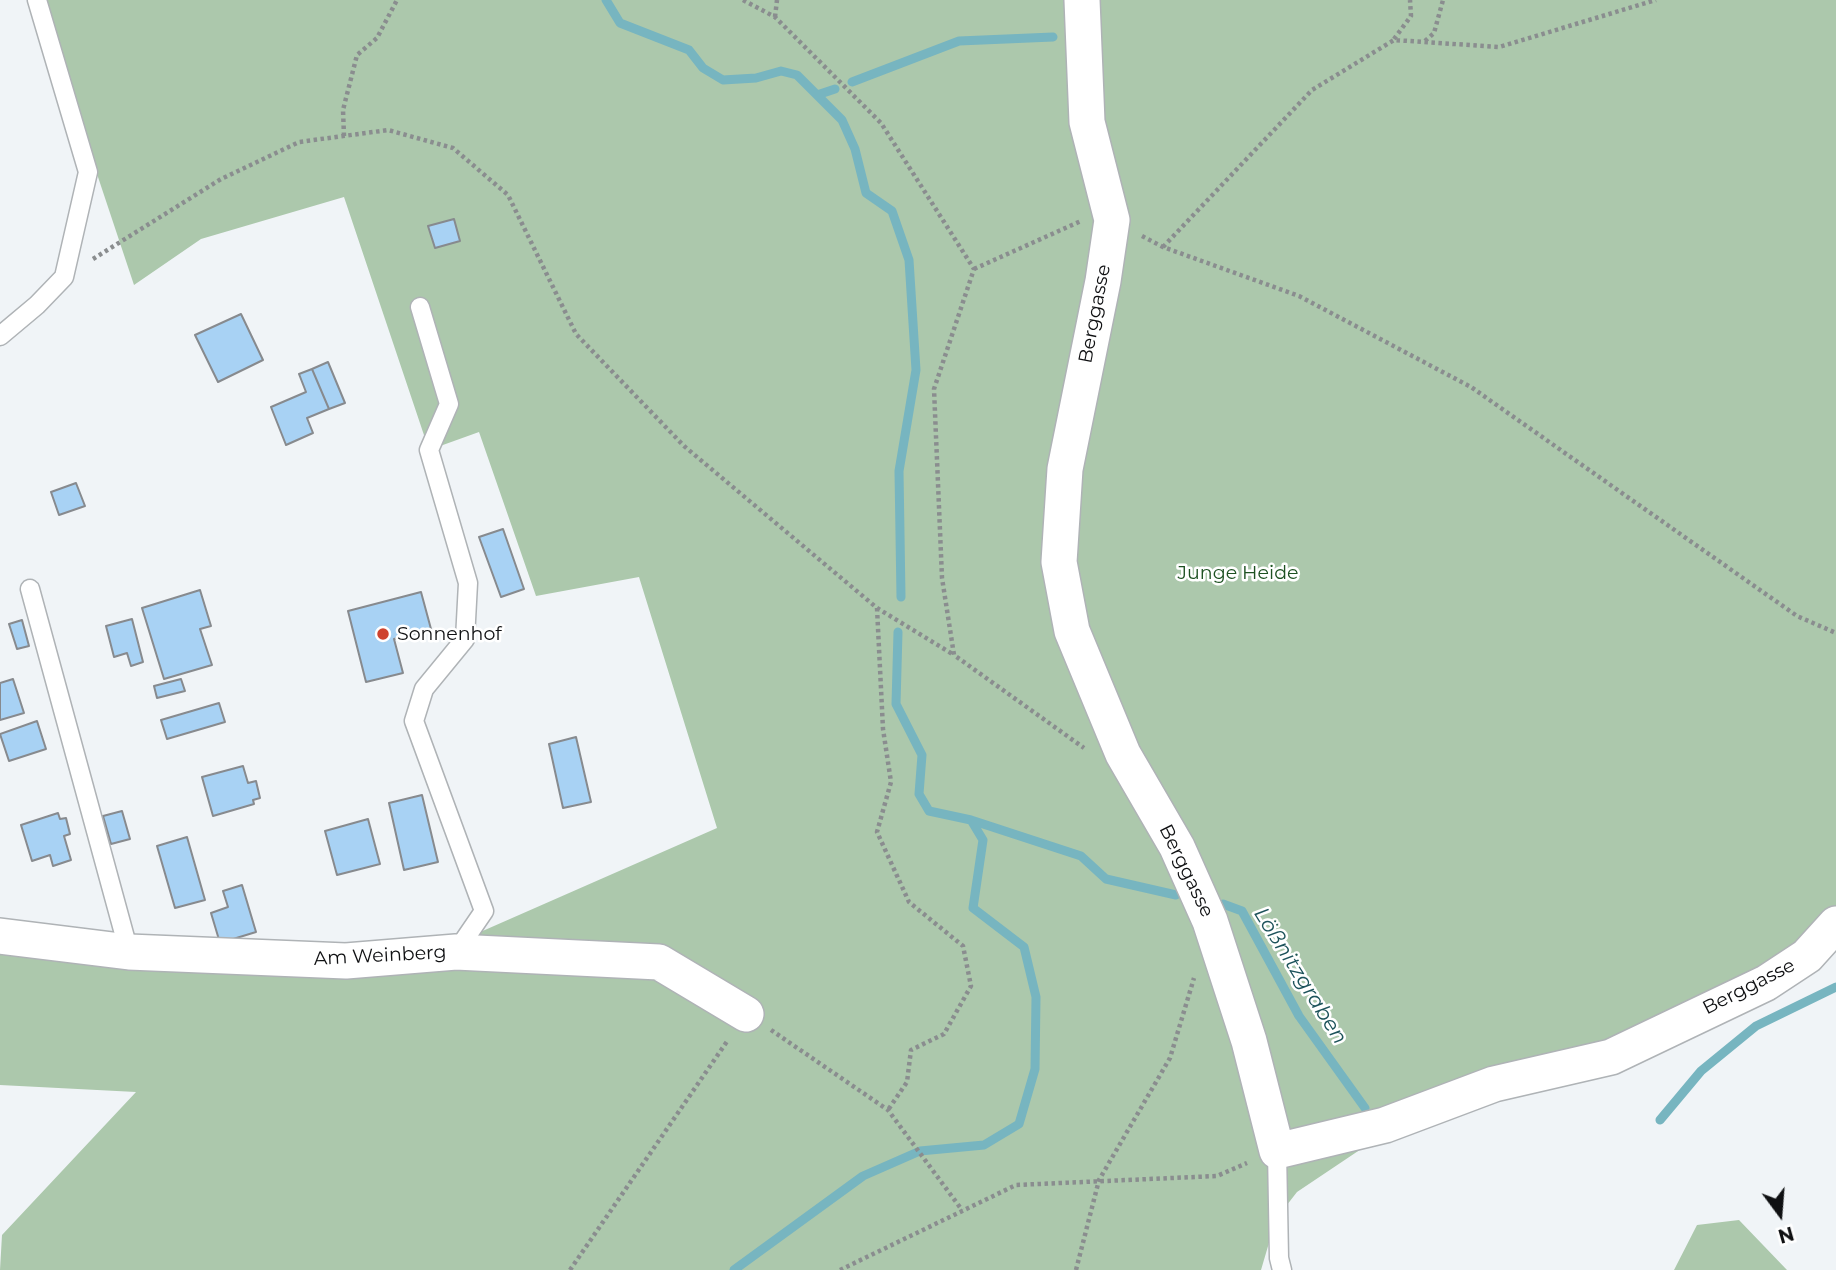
<!DOCTYPE html>
<html>
<head>
<meta charset="utf-8">
<style>
  body { margin:0 }
  #map { position:relative; width:1836px; height:1270px; overflow:hidden; background:#f0f4f7; font-family:Montserrat,sans-serif }
  canvas { display:block }
  .north { position:absolute; left:1745px; top:1179px; width:70px; height:70px; -webkit-text-stroke:5px #fff; paint-order:stroke; rotate:164deg; font-size:19px; font-weight:700; line-height:28px; text-align:center; color:#0f1012 }
  .north::after { content:''; display:block; margin:auto; width:24px; height:32px; background:#0f1012; clip-path:polygon(50% 0,100% 100%,50% 72%,0 100%) }
</style>
</head>
<body>
<div id="map">
<canvas width="1836" height="1270"></canvas>
<div class="north">N</div>
</div>
<script>
const c = document.querySelector('canvas').getContext('2d');
c.lineJoin = 'round';
function fillPath(path, color) { c.fillStyle = color; c.fill(path, 'evenodd'); }
function trace(path, color, width, dash) { c.strokeStyle = color; c.lineWidth = width; c.lineCap = dash ? 'butt' : 'round'; c.setLineDash(dash || []); c.stroke(path); }
function drawText(font, color, halo, rows, align = 'center') {
  c.font = font + ' Montserrat,sans-serif'; c.lineWidth = 5; c.setLineDash([]); c.textBaseline = 'middle'; c.strokeStyle = halo; c.fillStyle = color; for (const [text, x, y, turn = 0] of rows) {
    c.save(); c.translate(x, y); c.rotate((+turn || 0) * Math.PI / 180); c.textAlign = isNaN(turn) ? turn : align; if (halo) c.strokeText(text, 0, 0); c.fillText(text, 0, 0); c.restore();
  }
}
const green = new Path2D(`
  M 39,0 L 1836,0 L 1836,934 L 1811,961 L 1388,1131 L 1297,1192 L 1276,1219 L 1261,1270 L 0,1270 L 2,1235 L 136,1092 L 0,1085 L 0,950 L 453,944 L 717,828 L 639,577 L 536,596 L 479,432 L 429,450 L 344,197 L 201,239 L 134,285 Z
  M 1739,1220 L 1787,1270 L 1674,1270 L 1697,1225 Z`);
const stream = new Path2D(`
  M 606,0 L 620,23 L 689,50 L 703,68 L 723,80 L 756,78 L 781,71 L 797,75 L 842,120 L 855,149 L 866,193 L 892,211 L 909,260 L 916,370 L 899,471 L 901,597
  M 852,82 L 959,41 L 1053,37
  M 817,95 L 835,89
  M 971,820 L 1081,856 L 1106,879 L 1176,895
  M 1223,904 L 1242,911 L 1299,1016 L 1365,1108
  M 1660,1120 L 1701,1071 L 1756,1026 L 1836,987
  M 734,1270 L 863,1176 L 920,1151 L 984,1145 L 1019,1124 L 1035,1069 L 1036,997 L 1024,947 L 973,908 L 983,840 L 971,820 L 929,811 L 919,794 L 922,755 L 896,704 L 898,632`);
const building = new Path2D(`
  M 454,219 L 460,241 L 435,248 L 428,226 Z
  M 241,314 L 263,360 L 218,382 L 195,335 Z
  M 328,362 L 345,403 L 329,409 L 312,369 Z
  M 312,369 L 329,409 L 307,418 L 313,433 L 286,445 L 271,407 L 306,392 L 299,374 Z
  M 76,483 L 85,506 L 59,515 L 51,492 Z
  M 503,529 L 524,589 L 501,597 L 479,537 Z
  M 200,590 L 211,626 L 200,629 L 212,665 L 164,679 L 142,608 Z
  M 421,592 L 431,629 L 394,639 L 403,673 L 366,682 L 348,611 Z
  M 132,619 L 143,662 L 131,666 L 127,653 L 114,657 L 106,626 Z
  M 22,620 L 29,646 L 17,649 L 9,624 Z
  M 13,679 L 24,713 L 0,720 L 0,683 Z
  M 181,679 L 185,691 L 157,698 L 154,686 Z
  M 219,703 L 225,722 L 167,739 L 161,720 Z
  M 37,721 L 46,749 L 9,761 L 0,734 Z
  M 576,737 L 591,802 L 563,808 L 549,744 Z
  M 243,766 L 248,783 L 256,781 L 260,798 L 253,800 L 254,804 L 213,816 L 202,777 Z
  M 422,795 L 438,862 L 404,870 L 389,803 Z
  M 122,811 L 130,839 L 111,844 L 103,816 Z
  M 58,813 L 60,819 L 66,818 L 70,834 L 64,836 L 71,860 L 53,866 L 50,855 L 32,861 L 21,825 Z
  M 368,819 L 380,864 L 337,875 L 325,831 Z
  M 187,837 L 205,900 L 175,908 L 157,846 Z
  M 242,885 L 256,932 L 220,943 L 211,913 L 228,907 L 223,891 Z`);
const path = new Path2D(`
  M 743,0 L 775,17 L 881,123 L 974,269 L 934,389 L 942,578 L 954,655 L 1084,748
  M 775,17 L 777,0
  M 1394,39 L 1411,16 L 1410,0
  M 1425,41 L 1434,33 L 1443,0
  M 344,136 L 343,110 L 357,55 L 377,38 L 397,0
  M 1142,236 L 1163,247 L 1299,296 L 1471,387 L 1797,616 L 1836,633
  M 1163,247 L 1312,90 L 1394,40 L 1499,47 L 1656,0
  M 93,259 L 221,179 L 299,142 L 388,130 L 453,148 L 508,195 L 576,334 L 684,446 L 877,608 L 954,655
  M 974,269 L 1081,221
  M 877,608 L 883,729 L 891,782 L 877,832 L 909,902 L 963,946 L 971,986 L 944,1034 L 911,1050 L 907,1082 L 888,1110
  M 771,1030 L 888,1110 L 962,1210
  M 570,1270 L 728,1040
  M 840,1270 L 1016,1185 L 1217,1176 L 1247,1163
  M 1076,1270 L 1099,1180 L 1170,1058 L 1194,978`);
const lane = new Path2D(`
  M 420,307 L 449,404 L 429,450 L 468,583 L 465,639 L 424,689 L 414,721 L 484,911 L 456,952
  M 0,336 L 37,305 L 64,277 L 88,172 L 37,0
  M 30,589 L 129,952
  M 1277,1151 L 1279,1258 L 1282,1270`);
const street = new Path2D(`
  M 1082,0 L 1087,122 L 1112,220 L 1103,281 L 1065,469 L 1059,562 L 1072,631 L 1123,754 L 1177,847 L 1210,921 L 1249,1041 L 1277,1151 L 1385,1125 L 1494,1084 L 1611,1057 L 1766,983 L 1807,956 L 1836,924
  M 0,936 L 129,952 L 346,961 L 456,952 L 659,962 L 746,1014`);
const markers = [
  [383,634,7,"#ce422d"]
];
const streetNames = [
  ["Berggasse",1095,314,-79],
  ["Berggasse",1186,871,64],
  ["Am Weinberg",380,956,-3],
  ["Berggasse",1749,987,-27]
];
const parkNames = [
  ["Junge Heide",1238,573]
];
const poiNames = [
  ["Sonnenhof",397,634]
];
const waterNames = [
  ["Lößnitzgraben",1300,976,58]
];
fillPath(green, '#acc8ac');
trace(stream, '#77b5c0', 9);
fillPath(building, '#a8d2f4');
trace(building, '#878a8e', 2);
trace(lane, '#afb3b6', 21);
trace(street, '#afb3b6', 38);
trace(path, '#8a8d8f', 4.5, [3.5, 3.5]);
trace(lane, '#fff', 18);
trace(street, '#fff', 35);
for (const [x, y, r, color] of markers) { const dot = new Path2D(); dot.arc(x, y, r, 0, 2 * Math.PI); c.fillStyle = color; c.fill(dot); trace(dot, '#fff', 2.5); }
drawText('19px', '#0f1012', '#fff', streetNames);
drawText('19px', '#1d5121', '#fff', parkNames);
drawText('19px', '#0f1012', '#fff', poiNames, 'left');
drawText('italic 21px', '#1d535b', '#fff', waterNames);
</script>
</body>
</html>
